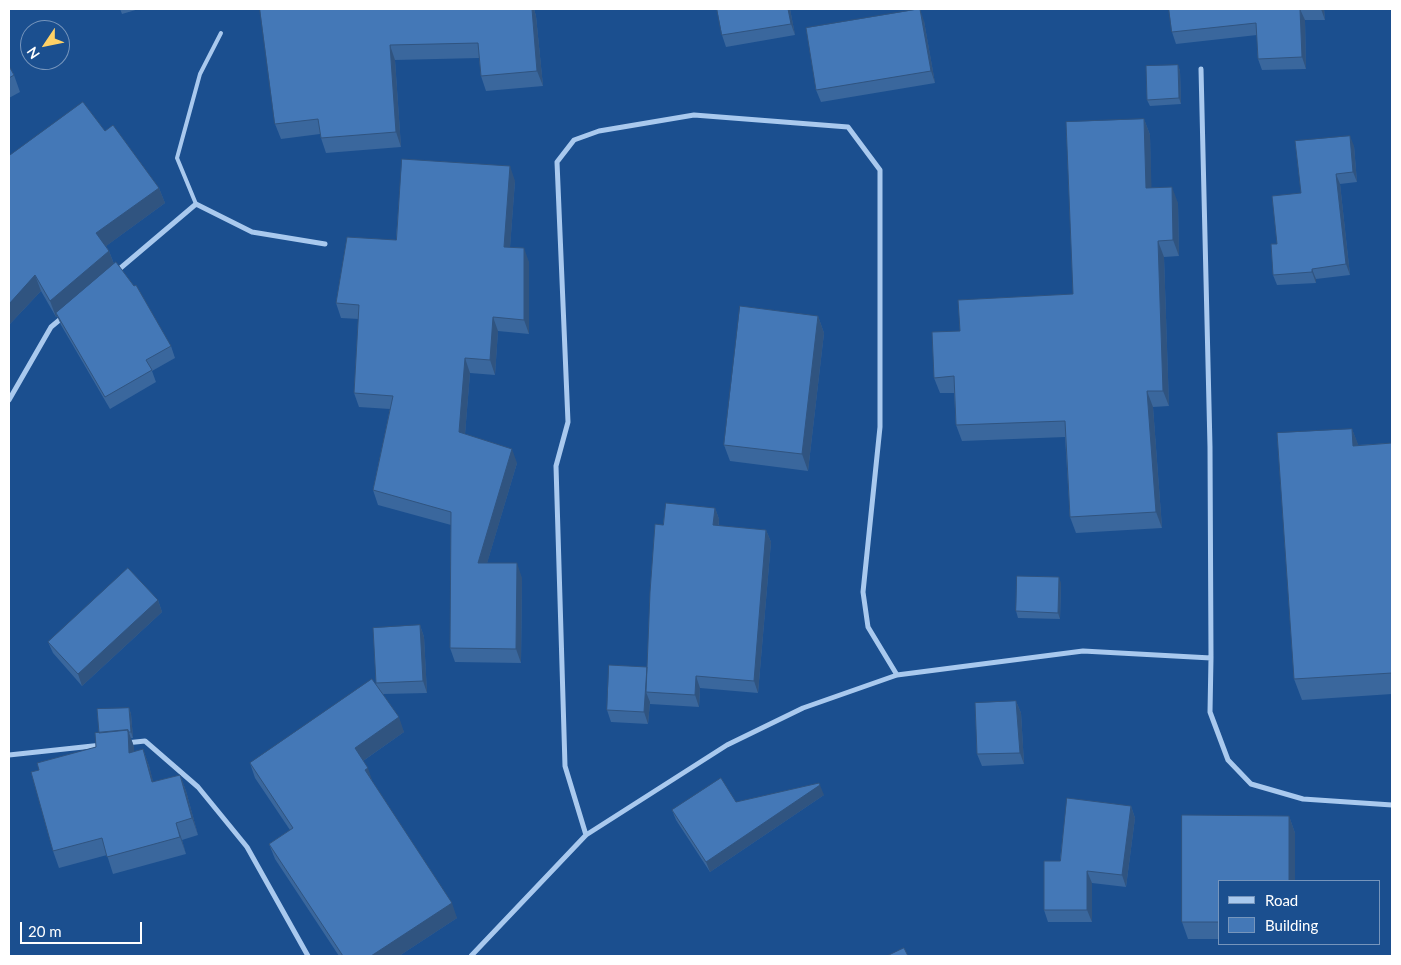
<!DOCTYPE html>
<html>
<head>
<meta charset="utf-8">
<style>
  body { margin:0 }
  #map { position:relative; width:1401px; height:965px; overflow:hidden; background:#1b4f8f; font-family:Lato,sans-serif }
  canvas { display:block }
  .frame { position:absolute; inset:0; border:10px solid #fff; pointer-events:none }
  .legend { position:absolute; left:1218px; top:880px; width:162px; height:65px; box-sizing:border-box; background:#1b4f8f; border:1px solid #7695bc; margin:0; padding:6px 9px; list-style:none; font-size:15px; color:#fff }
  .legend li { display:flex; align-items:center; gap:10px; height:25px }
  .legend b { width:25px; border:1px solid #7695bc }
  .north { position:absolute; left:20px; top:20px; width:50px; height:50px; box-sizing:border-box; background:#1b4f8f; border:1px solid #7695bc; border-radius:50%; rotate:236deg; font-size:14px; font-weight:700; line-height:20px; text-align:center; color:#fff }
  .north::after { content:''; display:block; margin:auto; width:18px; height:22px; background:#ffd166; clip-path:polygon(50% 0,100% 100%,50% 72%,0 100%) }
  .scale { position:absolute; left:20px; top:922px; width:122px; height:22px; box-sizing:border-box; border:2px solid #fff; border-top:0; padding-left:6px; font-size:15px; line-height:18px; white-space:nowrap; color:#fff; -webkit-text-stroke:4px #1b4f8f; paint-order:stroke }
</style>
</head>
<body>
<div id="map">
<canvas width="1401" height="965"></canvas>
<div class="frame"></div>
<ul class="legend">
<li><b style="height:6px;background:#a9c9ee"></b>Road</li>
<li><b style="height:14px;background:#4478b7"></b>Building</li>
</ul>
<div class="north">N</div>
<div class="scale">20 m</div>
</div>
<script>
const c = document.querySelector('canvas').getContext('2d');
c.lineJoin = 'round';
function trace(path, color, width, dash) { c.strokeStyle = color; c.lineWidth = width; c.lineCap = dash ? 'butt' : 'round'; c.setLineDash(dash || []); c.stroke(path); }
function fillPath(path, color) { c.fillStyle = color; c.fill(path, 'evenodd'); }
const service = new Path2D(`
  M 196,204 L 177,158 L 200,74 L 221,33`);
const minor = new Path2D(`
  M 1201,69 L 1210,447 L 1211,658
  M 117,271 L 196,204 L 252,232 L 325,244
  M 9,400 L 51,327 L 63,317
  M 126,743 L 145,741 L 198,787 L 247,847 L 308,956
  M 9,755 L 102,745
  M 586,835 L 565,766 L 556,466 L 568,422 L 557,162 L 574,140 L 599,131 L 694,115 L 848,127 L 880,170 L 880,427 L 863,592 L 868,627 L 897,675
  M 471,956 L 586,835 L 727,745 L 803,708 L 897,675 L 1083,651 L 1211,658 L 1210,712 L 1228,760 L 1251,784 L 1303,799 L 1392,805`);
const wall = new Path2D(`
  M 120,9 L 139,9 L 122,14 Z
  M 260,9 L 534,9 L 536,16 L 543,86 L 486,91 L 481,76 L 479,58 L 395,60 L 401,147 L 326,153 L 321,138 L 320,134 L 281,139 L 275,124 Z
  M 790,9 L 795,35 L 726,47 L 722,35 Z
  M 1169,9 L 1324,9 L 1325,20 L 1305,20 L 1306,69 L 1262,70 L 1258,59 L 1257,35 L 1176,44 L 1172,32 Z
  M 924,21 L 935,83 L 821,102 L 816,90 Z
  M 1178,65 L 1180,71 L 1181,104 L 1150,106 L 1147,100 Z
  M 9,66 L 14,75 L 20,92 L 9,98 Z
  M 1144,119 L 1150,135 L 1151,188 L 1178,203 L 1179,256 L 1164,257 L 1169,406 L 1153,407 L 1162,528 L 1076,533 L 1070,517 L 1065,437 L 962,441 L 956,425 L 954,393 L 940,393 L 934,378 L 1073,294 Z
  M 105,131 L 159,188 L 165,203 L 106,246 L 109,251 L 114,264 L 171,346 L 175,358 L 152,371 L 156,382 L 110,409 L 61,325 L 57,316 L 56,317 L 41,291 L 9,325 Z
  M 1354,146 L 1357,182 L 1340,184 L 1350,275 L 1316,279 L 1316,283 L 1277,285 L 1273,275 L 1301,193 Z
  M 515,181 L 510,247 L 529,262 L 529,334 L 498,331 L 495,375 L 470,373 L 465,434 L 517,463 L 487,563 L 522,578 L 521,663 L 455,662 L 450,648 L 451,525 L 378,505 L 373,490 L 390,409 L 359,407 L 354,393 L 359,319 L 341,318 L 336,303 L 396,240 Z
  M 818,316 L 824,333 L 808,471 L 730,461 L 724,445 Z
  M 1352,429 L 1358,445 L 1392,443 L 1392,694 L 1302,700 L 1294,679 Z
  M 715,508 L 719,519 L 719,526 L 766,530 L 771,542 L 758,693 L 700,688 L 699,707 L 650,704 L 650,702 L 648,724 L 611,722 L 607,710 L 647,667 L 663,525 Z
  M 1061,583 L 1060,619 L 1018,618 L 1016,611 Z
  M 158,600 L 162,612 L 82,686 L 53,653 L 48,642 Z
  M 420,625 L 424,637 L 427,693 L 383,694 L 404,732 L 363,761 L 373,783 L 457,918 L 399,956 L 339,956 L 275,859 L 269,844 L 290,830 L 255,778 L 250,763 L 376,684 L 376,683 Z
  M 1016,701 L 1021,713 L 1024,764 L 982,766 L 977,754 Z
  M 129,708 L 131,714 L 133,738 L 131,738 L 134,747 L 134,752 L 143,749 L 149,766 L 153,782 L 180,775 L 186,791 L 198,835 L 182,840 L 186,854 L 113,874 L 107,855 L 59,868 L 53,851 L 39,770 L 96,747 L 99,733 Z
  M 824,795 L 710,872 L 676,820 L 672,810 L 736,802 Z
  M 1131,806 L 1135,818 L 1126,887 L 1092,883 L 1092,922 L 1048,922 L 1044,910 L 1060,861 Z
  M 1182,815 L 1289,816 L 1295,833 L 1295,881 L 1220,881 L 1220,939 L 1188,939 L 1182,922 Z`);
const shadedWall = new Path2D(`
  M 532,9 L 534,9 L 536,16 L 543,86 L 537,71 Z
  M 788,9 L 790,9 L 795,35 L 791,24 Z
  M 920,9 L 924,21 L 935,83 L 931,71 Z
  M 1300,9 L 1305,20 L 1306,69 L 1302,57 Z
  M 1321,9 L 1324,9 L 1325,20 Z
  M 390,45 L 395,60 L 401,147 L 396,132 Z
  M 1178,65 L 1180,71 L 1181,104 L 1179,98 Z
  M 1144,119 L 1150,135 L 1152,204 L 1146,188 Z
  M 1350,136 L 1354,146 L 1357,182 L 1353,172 Z
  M 510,166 L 515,181 L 509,261 L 504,247 Z
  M 1336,174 L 1340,184 L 1350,275 L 1346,264 Z
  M 1172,187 L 1178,203 L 1179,256 L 1173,240 Z
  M 159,188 L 165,203 L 102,249 L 96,233 Z
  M 1158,241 L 1164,257 L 1169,406 L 1163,391 Z
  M 524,248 L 529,262 L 529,334 L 524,320 Z
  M 109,251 L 115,267 L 56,313 L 57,316 L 56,317 L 50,301 Z
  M 1312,269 L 1316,279 L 1316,283 L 1312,272 Z
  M 35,275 L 41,291 L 9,325 L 9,304 Z
  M 818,316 L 824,333 L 808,471 L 802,454 Z
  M 493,317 L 498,331 L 495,375 L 490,360 Z
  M 465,358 L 470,373 L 464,447 L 459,432 Z
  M 1147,391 L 1153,407 L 1162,528 L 1156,512 Z
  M 1352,429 L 1360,449 L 1353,446 Z
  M 512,449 L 517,463 L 483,577 L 478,563 Z
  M 715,508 L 719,519 L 718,537 L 713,525 Z
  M 766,530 L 771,542 L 758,693 L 754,681 Z
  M 517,563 L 522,578 L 521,663 L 516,649 Z
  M 1059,577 L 1061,583 L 1060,619 L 1058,613 Z
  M 158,600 L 162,612 L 82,686 L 78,674 Z
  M 420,625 L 424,637 L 427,693 L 423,681 Z
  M 647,667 L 646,692 L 650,702 L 648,724 L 644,712 Z
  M 696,676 L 700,688 L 699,707 L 695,695 Z
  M 1016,701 L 1021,713 L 1024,764 L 1020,753 Z
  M 129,708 L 131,714 L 133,738 L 131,732 Z
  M 399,717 L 404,732 L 360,763 L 355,748 Z
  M 128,730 L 134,747 L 135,770 L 129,753 Z
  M 143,749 L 149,766 L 158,799 L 152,782 Z
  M 368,768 L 373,783 L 365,770 Z
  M 180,775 L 186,791 L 198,835 L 192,818 Z
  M 820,785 L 824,795 L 710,872 L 706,862 Z
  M 1131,806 L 1135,818 L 1126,887 L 1122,875 Z
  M 1289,816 L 1295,833 L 1295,881 L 1289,881 Z
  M 176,823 L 182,840 L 186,854 L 180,837 Z
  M 1087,871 L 1092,883 L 1092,922 L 1087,910 Z
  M 452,903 L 457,918 L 399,956 L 371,956 Z`);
const building = new Path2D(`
  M 260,9 L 532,9 L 537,71 L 481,76 L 478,43 L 390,45 L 396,132 L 321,138 L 318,119 L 275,124 Z
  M 717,9 L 788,9 L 791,24 L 722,35 Z
  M 920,9 L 931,71 L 816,90 L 806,28 Z
  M 1169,9 L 1300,9 L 1302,57 L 1258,59 L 1256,23 L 1172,32 Z
  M 1178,65 L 1179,98 L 1147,100 L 1146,66 Z
  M 9,66 L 14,75 L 9,78 Z
  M 83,102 L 105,131 L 113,125 L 159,188 L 96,233 L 109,251 L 50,301 L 35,275 L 9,304 L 9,156 Z
  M 1144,119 L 1146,188 L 1172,187 L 1173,240 L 1158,241 L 1163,391 L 1147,391 L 1156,512 L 1070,517 L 1065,421 L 956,425 L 954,376 L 934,378 L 932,332 L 960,331 L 958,300 L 1073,294 L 1066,122 Z
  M 1350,136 L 1353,172 L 1336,174 L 1346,264 L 1312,269 L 1312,272 L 1273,275 L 1271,244 L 1277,244 L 1272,196 L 1301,193 L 1295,141 Z
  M 402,159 L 510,166 L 504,247 L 524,248 L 524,320 L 493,317 L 490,360 L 465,358 L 459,432 L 512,449 L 478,563 L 517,563 L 516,649 L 450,648 L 451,512 L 373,490 L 393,396 L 354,393 L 359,305 L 336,303 L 347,237 L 396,240 Z
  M 116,262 L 134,286 L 136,285 L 171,346 L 146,360 L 152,370 L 105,397 L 56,313 Z
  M 740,306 L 818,316 L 802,454 L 724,445 Z
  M 1352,429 L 1353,446 L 1392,443 L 1392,673 L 1294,679 L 1277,433 Z
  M 666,503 L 715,508 L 713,525 L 766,530 L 754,681 L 696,676 L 695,695 L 646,692 L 650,592 L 655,524 L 663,525 Z
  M 128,568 L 158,600 L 78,674 L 48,642 Z
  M 1017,576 L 1059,577 L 1058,613 L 1016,611 Z
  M 420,625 L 423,681 L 376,683 L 373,628 Z
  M 609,665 L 647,667 L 644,712 L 607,710 Z
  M 372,679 L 399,717 L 355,748 L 368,768 L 365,770 L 452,903 L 371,956 L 343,956 L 269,844 L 293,828 L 250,763 Z
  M 1016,701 L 1020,753 L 977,754 L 975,703 Z
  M 129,708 L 131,732 L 128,732 L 128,730 L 99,733 L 97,709 Z
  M 128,730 L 129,753 L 143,749 L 152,782 L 180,775 L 192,818 L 176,823 L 180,837 L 107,857 L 102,838 L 53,851 L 31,772 L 39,770 L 37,763 L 96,747 L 95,733 Z
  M 721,778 L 736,802 L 819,783 L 820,785 L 706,862 L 672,810 Z
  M 1067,798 L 1131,806 L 1122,875 L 1087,871 L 1087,910 L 1044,910 L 1044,861 L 1060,861 Z
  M 1182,815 L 1289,816 L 1289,881 L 1220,881 L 1220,922 L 1182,922 Z
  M 904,948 L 908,956 L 887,956 Z`);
trace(service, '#a9c9ee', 4);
trace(minor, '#a9c9ee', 5);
fillPath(wall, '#3a679d');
fillPath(shadedWall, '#305480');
fillPath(building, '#4478b7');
trace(building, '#305480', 1);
</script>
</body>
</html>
